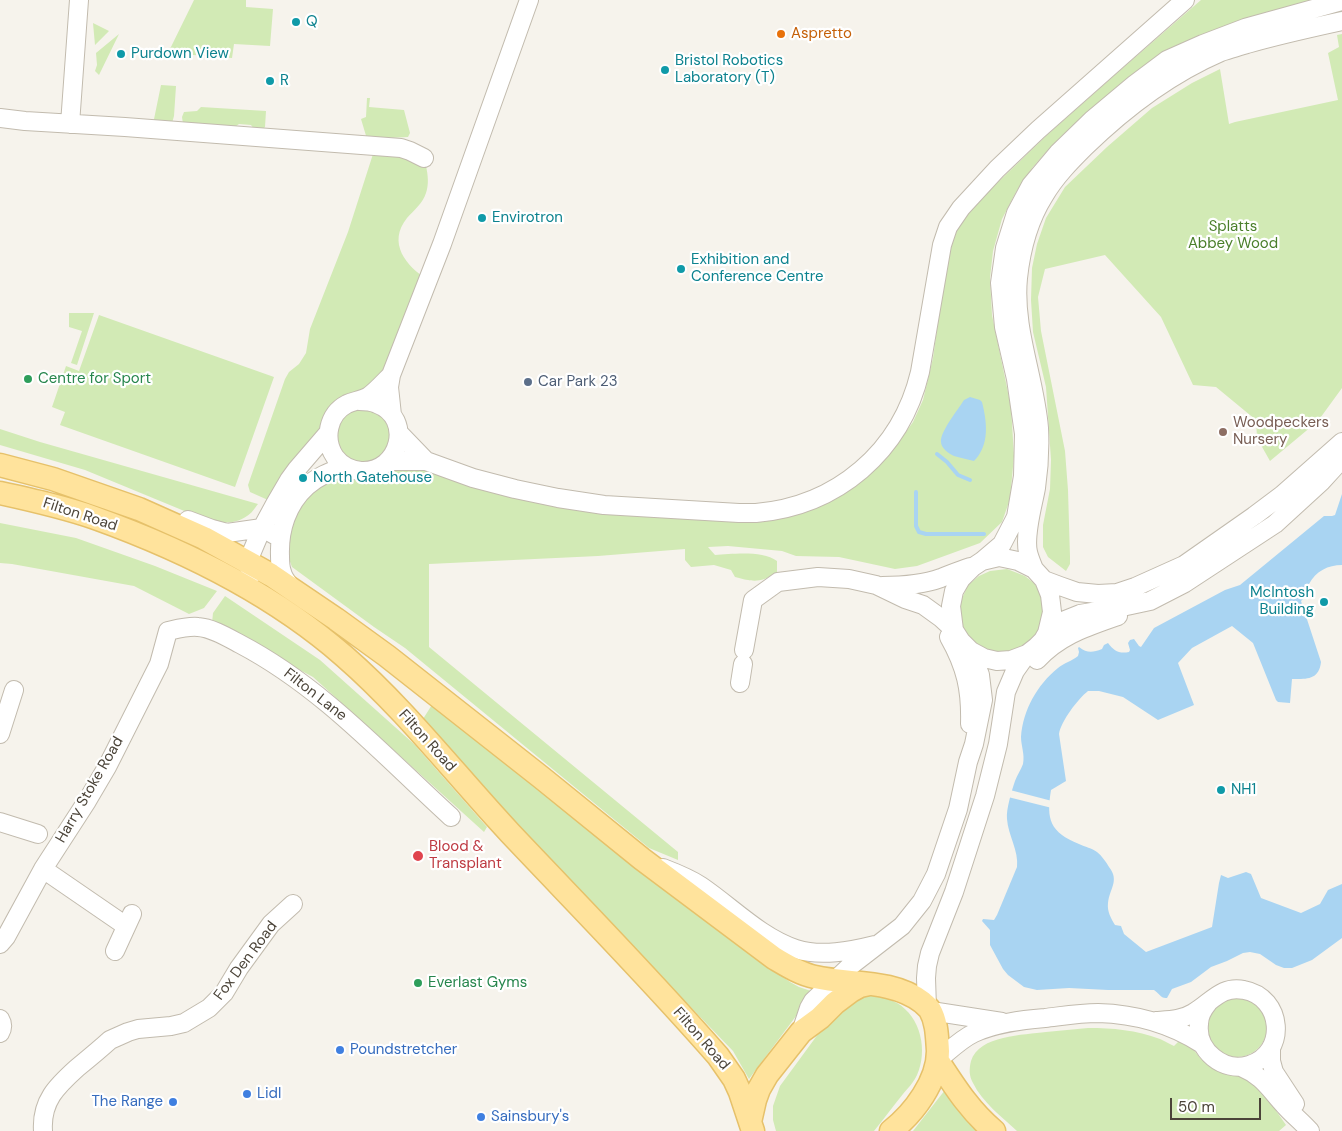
<!DOCTYPE html>
<html>
<head>
<meta charset="utf-8">
<style>
  body { margin:0 }
  #map { position:relative; width:1342px; height:1131px; overflow:hidden; background:#f6f3ec; font-family:"DM Sans",sans-serif }
  canvas { display:block }
  .scale { position:absolute; left:1170px; top:1098px; width:91px; height:22px; box-sizing:border-box; border:2px solid #4b4439; border-top:0; padding-left:6px; font-size:15px; line-height:18px; white-space:nowrap; color:#4b4439; -webkit-text-stroke:4px #fff; paint-order:stroke }
</style>
</head>
<body>
<div id="map">
<canvas width="1342" height="1131"></canvas>
<div class="scale">50 m</div>
</div>
<script>
const c = document.querySelector('canvas').getContext('2d');
c.lineJoin = 'round';
function fillPath(path, color) { c.fillStyle = color; c.fill(path, 'evenodd'); }
function trace(path, color, width, dash) { c.strokeStyle = color; c.lineWidth = width; c.lineCap = dash ? 'butt' : 'round'; c.setLineDash(dash || []); c.stroke(path); }
function drawText(font, color, halo, rows, align = 'center') {
  c.font = font + ' "DM Sans",sans-serif'; c.lineWidth = 4.5; c.setLineDash([]); c.textBaseline = 'middle'; c.strokeStyle = halo; c.fillStyle = color; for (const [text, x, y, turn = 0] of rows) {
    c.save(); c.translate(x, y); c.rotate((+turn || 0) * Math.PI / 180); c.textAlign = isNaN(turn) ? turn : align; if (halo) c.strokeText(text, 0, 0); c.fillText(text, 0, 0); c.restore();
  }
}
const green = new Path2D(`
  M 194,0 L 246,0 L 246,7 L 273,9 L 270,46 L 234,44 L 232,58 L 168,53 Z
  M 1201,0 L 1324,0 L 1142,68 L 1122,83 L 1089,111 L 1047,151 L 1033,167 L 1016,192 L 1002,219 L 993,251 L 990,278 L 992,315 L 1011,407 L 1014,456 L 1010,499 L 1002,522 L 980,543 L 917,566 L 895,569 L 839,557 L 796,556 L 782,551 L 728,546 L 708,547 L 715,555 C 732,554 762,550 777,561 L 777,573 C 759,583 754,582 735,577 L 731,570 L 714,565 L 691,567 L 685,560 L 685,549 L 598,556 L 429,564 L 429,647 L 678,852 L 678,860 L 649,848 L 405,648 L 374,627 L 292,567 L 289,559 L 288,512 L 330,472 L 329,443 L 268,500 L 250,492 L 248,485 L 285,379 L 289,372 L 299,364 L 306,353 L 310,329 L 348,232 L 373,154 L 371,146 L 426,166 C 428,175 429,184 426,193 C 423,203 414,210 407,218 C 387,243 406,266 428,280 L 407,333 L 392,415 L 426,461 L 515,489 L 739,513 L 831,491 L 853,488 L 887,458 L 913,422 L 923,400 L 933,358 L 942,293 L 952,239 L 964,215 L 1047,135 L 1117,73 Z
  M 93,23 L 109,31 L 95,45 Z
  M 119,34 L 99,75 L 95,71 L 97,65 L 96,53 Z
  M 1342,34 L 1342,388 L 1318,421 L 1270,461 L 1257,438 L 1256,420 L 1216,387 L 1193,385 L 1161,317 L 1105,255 L 1045,269 L 1038,297 L 1041,331 L 1065,451 L 1068,490 L 1070,557 L 1070,564 L 1066,571 L 1048,557 L 1043,547 L 1043,525 L 1050,489 L 1051,460 L 1046,387 L 1033,332 L 1031,300 L 1032,268 L 1037,244 L 1046,218 L 1065,187 L 1107,147 L 1152,108 L 1192,83 L 1220,69 L 1229,124 L 1235,122 L 1338,100 L 1328,53 L 1339,47 L 1337,35 Z
  M 161,85 L 176,86 L 174,116 L 172,123 L 153,124 Z
  M 367,98 L 370,98 L 369,107 L 404,110 L 410,133 L 408,137 L 367,139 L 361,119 L 366,117 Z
  M 201,107 L 266,111 L 265,127 L 262,130 L 254,129 L 251,125 L 239,124 L 232,129 L 183,124 L 182,117 L 184,112 L 197,111 Z
  M 69,313 L 94,313 L 77,365 L 71,363 L 82,331 L 69,327 Z
  M 99,315 L 274,377 L 235,487 L 60,425 L 65,412 L 52,407 L 66,366 L 79,371 Z
  M 0,429 L 40,442 L 258,504 C 255,508 251,514 247,516 C 236,524 223,523 211,522 L 85,470 L 0,445 Z
  M 0,523 L 76,538 L 155,566 L 217,591 L 204,608 L 189,614 L 134,586 L 12,564 L 0,563 Z
  M 1007,569 L 1025,576 L 1035,584 L 1043,598 L 1046,614 L 1033,643 L 1003,656 L 979,649 L 965,634 L 959,618 L 960,603 L 968,585 L 979,576 L 990,571 Z
  M 225,596 L 320,660 L 414,744 L 487,827 L 484,832 L 313,677 L 212,623 L 213,613 Z
  M 435,700 L 708,923 L 790,982 L 799,987 L 814,992 L 749,1079 L 733,1051 L 510,820 L 423,719 Z
  M 874,995 C 882,997 890,999 897,1003 C 921,1017 928,1051 917,1075 C 914,1082 908,1088 903,1094 C 893,1106 884,1119 874,1131 L 776,1131 L 773,1120 L 773,1106 L 780,1086 L 832,1015 L 862,996 Z
  M1207 1027a30 30 0 1 1 60 0a30 30 0 1 1-60 0Z
  M 1088,1028 C 1113,1028 1136,1030 1160,1039 C 1165,1041 1169,1044 1174,1046 L 1179,1041 L 1193,1049 L 1201,1059 L 1214,1068 L 1225,1073 L 1243,1075 L 1254,1079 L 1286,1125 L 1279,1131 L 1017,1131 C 1002,1117 982,1102 973,1083 C 969,1076 969,1069 971,1061 C 979,1035 1024,1035 1046,1032 C 1060,1031 1074,1029 1088,1028 Z
  M 945,1090 L 982,1131 L 913,1131 Z`);
const water = new Path2D(`
  M 970,397 L 980,400 L 982,402 C 987,422 990,445 974,461 C 967,459 960,458 954,456 C 949,454 941,448 941,442 C 940,432 957,411 962,403 L 964,400 Z
  M 1342,494 L 1342,565 C 1328,565 1316,571 1309,584 C 1306,592 1308,595 1301,601 L 1321,662 C 1319,680 1307,679 1292,679 L 1290,703 L 1278,702 L 1276,700 L 1253,643 L 1232,626 L 1192,648 L 1178,663 L 1194,705 L 1158,720 L 1123,697 L 1099,691 L 1088,691 C 1078,699 1061,721 1059,734 L 1066,781 L 1051,790 C 1046,820 1050,832 1079,844 C 1085,847 1092,848 1097,852 C 1102,856 1106,862 1109,867 C 1120,881 1109,889 1108,903 C 1107,912 1111,918 1115,925 L 1121,926 L 1124,934 L 1146,952 L 1212,927 L 1219,883 L 1221,875 L 1228,878 L 1246,872 L 1251,874 L 1261,898 L 1301,913 L 1320,904 L 1328,890 L 1342,884 L 1342,938 L 1312,960 L 1292,968 L 1284,968 L 1276,965 L 1260,954 L 1250,952 L 1243,953 L 1227,961 L 1211,967 L 1191,982 L 1172,989 L 1167,998 C 1161,999 1159,993 1154,990 L 1108,990 L 1069,988 L 1037,990 L 1024,987 L 1008,975 L 1003,969 L 990,945 L 990,930 L 982,921 L 983,919 L 994,920 L 997,915 L 1017,867 C 1019,851 1008,835 1007,819 C 1006,809 1012,790 1015,781 C 1017,775 1021,770 1023,764 C 1025,754 1021,746 1021,737 C 1023,710 1037,685 1058,668 C 1064,663 1072,661 1078,656 L 1079,652 L 1078,648 L 1079,647 C 1087,653 1092,653 1102,649 L 1104,645 L 1108,643 C 1114,651 1119,654 1129,652 L 1130,650 L 1128,643 L 1130,640 L 1134,639 L 1139,646 L 1141,647 L 1154,628 L 1225,590 L 1240,585 L 1324,516 L 1332,516 L 1335,515 Z`);
const pier = new Path2D(`
  M 1010,790 L 1052,801 L 1052,808 L 1008,797 Z`);
const stream = new Path2D(`
  M 937,454 L 947,462 L 958,475 L 970,480
  M 916,492 L 916,526 L 919,532 L 926,534 L 984,534`);
const minor = new Path2D(`
  M 0,118 L 25,121 L 125,127 L 401,148 L 410,151 L 424,158
  M 70,124 L 79,0
  M 359,401 C 365,401 371,401 377,404 C 414,418 400,473 361,471 C 350,470 341,465 335,457 C 323,439 328,414 347,404 C 354,401 362,400 369,396 C 377,390 384,382 391,375
  M 392,415 L 389,387 L 391,375 L 442,244 L 529,0
  M 399,433 L 426,461
  M 388,461 L 426,461 L 473,478 L 515,489 L 558,498 L 604,505 L 739,513 L 756,513 C 837,506 901,452 920,372 L 942,245 L 948,227 L 961,208 L 997,169 L 1038,130 L 1185,0
  M 188,520 L 212,529 L 227,533 L 262,528 L 280,538
  M 1034,569 C 1032,564 1029,557 1028,552 C 1024,535 1033,505 1036,488 C 1039,468 1040,448 1039,428 C 1035,378 1013,329 1018,278 C 1021,250 1029,220 1044,196 C 1055,177 1070,162 1085,147 C 1125,108 1170,74 1221,52 C 1229,49 1238,47 1247,44 C 1278,35 1310,28 1342,21
  M 253,573 L 249,567 L 251,554 L 262,528 L 275,504 L 289,480 L 297,469 L 328,433
  M 1044,580 L 1060,586 L 1077,592 L 1098,594 L 1117,593 L 1135,587 L 1184,565 L 1254,516 L 1282,495 L 1342,442
  M 882,586 C 902,586 922,585 941,578 C 951,574 960,570 970,567
  M 292,589 C 288,583 283,578 282,572 C 280,567 280,562 280,556 C 279,530 287,504 307,486 C 318,476 332,471 345,466
  M 954,630 L 951,606 L 954,591 L 961,579 L 973,567 L 982,561 L 1002,544 L 1016,517 L 1023,476 L 1024,434 L 1016,379 L 1004,327 L 1000,283 L 1005,248 L 1016,213 L 1031,185 L 1058,153 L 1092,120 L 1135,84 L 1167,60 L 1203,44 L 1245,28 L 1342,1
  M 1047,633 L 1060,622 L 1080,614 L 1122,607 L 1150,601 L 1185,583 L 1275,524 L 1322,481 L 1342,459
  M 949,637 C 966,667 971,690 970,724
  M 744,650 L 753,600 L 778,582 L 818,577 L 849,579 L 876,585 L 905,599 L 923,605 L 941,618 L 954,630 L 961,641 L 971,651 L 984,658 L 997,661 L 1011,660 L 1027,654 L 1036,647 L 1043,640 L 1047,633 L 1052,612 L 1050,595 L 1044,580 L 1034,569 L 1018,561 L 999,557 L 982,561
  M 1037,660 C 1060,635 1087,627 1118,616
  M 740,683 L 743,664
  M 0,734 L 14,690
  M 0,822 L 38,834
  M 663,868 C 676,873 689,878 701,886 C 732,907 760,937 796,949 C 821,957 851,951 875,945
  M 43,869 L 126,926
  M 0,944 L 6,937 L 43,869 L 87,801 L 107,767 L 159,664 L 168,631 C 177,629 188,626 198,627 C 212,628 227,637 240,644 C 322,687 384,756 451,817
  M 115,951 L 132,914
  M 927,1007 L 926,978 L 927,966 L 930,953 L 954,892 L 985,796 L 998,744 L 1006,692 L 1015,671 L 1027,654
  M 931,1011 L 1002,1022
  M 0,1019 C 3,1024 3,1028 0,1033
  M 1156,1021 C 1169,1020 1182,1020 1193,1013 C 1211,1003 1221,985 1244,990 C 1283,997 1288,1053 1249,1065 C 1223,1073 1196,1050 1199,1024 C 1199,1016 1203,1009 1208,1003
  M 801,1032 L 809,1008 L 813,1001 L 849,967 L 902,926 L 922,901 L 936,874 L 958,809 L 968,762 L 974,744 L 983,700 L 980,675 L 971,651
  M 1271,1048 L 1271,1061 L 1274,1072 L 1295,1104
  M 938,1060 C 949,1051 961,1039 974,1033 C 996,1023 1021,1020 1045,1018 C 1062,1016 1080,1013 1098,1013 C 1135,1014 1171,1024 1202,1044
  M 1241,1067 C 1263,1076 1270,1090 1285,1106 C 1293,1115 1302,1122 1310,1131
  M 43,1131 C 41,1101 57,1086 77,1068 C 88,1059 99,1050 110,1040 L 128,1032 L 138,1029 L 171,1026 L 184,1023 L 209,1008 L 224,993 L 239,968 L 271,924 L 293,904`);
const major = new Path2D(`
  M 0,465 L 53,479 L 139,509 L 204,538 L 271,575 L 336,619 L 387,656 L 542,778 L 642,859 L 774,958 C 786,965 800,974 815,977 C 850,985 892,979 922,1002 C 925,1005 928,1007 930,1010 C 937,1022 937,1037 938,1051 C 938,1081 914,1113 891,1131
  M 0,493 C 32,500 64,507 95,518 C 184,550 272,593 344,656 C 405,709 455,774 510,833 C 580,907 651,979 718,1056 L 734,1079 L 740,1092 L 753,1131
  M 938,1061 C 955,1087 970,1111 994,1131
  M 750,1122 L 755,1100 L 759,1089 L 767,1075 L 801,1032 L 820,1018 L 835,1003 L 851,991 L 860,986 L 869,984`);
const markers = [
  [296,22,5,"#0f9aa8"],
  [781,34,5,"#e8710a"],
  [121,54,5,"#0f9aa8"],
  [665,70,5,"#0f9aa8"],
  [270,81,5,"#0f9aa8"],
  [482,218,5,"#0f9aa8"],
  [681,269,5,"#0f9aa8"],
  [28,379,5,"#2e9e5b"],
  [528,382,5,"#5c6f8a"],
  [1223,432,5,"#8d6e63"],
  [303,478,5,"#0f9aa8"],
  [1324,602,5,"#0f9aa8"],
  [1221,790,5,"#0f9aa8"],
  [418,856,6,"#e0444e"],
  [418,983,5,"#2e9e5b"],
  [340,1050,5,"#3f7fe0"],
  [247,1094,5,"#3f7fe0"],
  [173,1102,5,"#3f7fe0"],
  [481,1117,5,"#3f7fe0"]
];
const cultureNames = [
  ["Q",306,22],
  ["Purdown View",131,54],
  ["Bristol Robotics",675,61],
  ["Laboratory (T)",675,78],
  ["R",280,81],
  ["Envirotron",492,218],
  ["Exhibition and",691,260],
  ["Conference Centre",691,277],
  ["North Gatehouse",313,478],
  ["McIntosh",1314,593,"right"],
  ["Building",1314,610,"right"],
  ["NH1",1231,790]
];
const foodNames = [
  ["Aspretto",791,34]
];
const parkNames = [
  ["Splatts",1233,227],
  ["Abbey Wood",1233,244]
];
const leisureNames = [
  ["Centre for Sport",38,379],
  ["Everlast Gyms",428,983]
];
const serviceNames = [
  ["Car Park 23",538,382]
];
const educationNames = [
  ["Woodpeckers",1233,423],
  ["Nursery",1233,440]
];
const streetNames = [
  ["Filton Road",80,515,18],
  ["Filton Lane",315,695,38],
  ["Filton Road",427,741,48],
  ["Harry Stoke Road",90,790,-60],
  ["Fox Den Road",246,961,-53],
  ["Filton Road",701,1039,49]
];
const healthNames = [
  ["Blood &",429,847],
  ["Transplant",429,864]
];
const shopNames = [
  ["Poundstretcher",350,1050],
  ["Lidl",257,1094],
  ["The Range",163,1102,"right"],
  ["Sainsbury's",491,1117]
];
fillPath(green, '#d2eab5');
fillPath(water, '#a9d4f2');
fillPath(pier, '#f6f3ec');
trace(stream, '#a9d4f2', 4);
trace(minor, '#c2bbae', 20);
trace(major, '#e6c16a', 25);
trace(minor, '#fff', 18);
trace(major, '#ffe39c', 22);
for (const [x, y, r, color] of markers) { const dot = new Path2D(); dot.arc(x, y, r, 0, 2 * Math.PI); c.fillStyle = color; c.fill(dot); trace(dot, '#fff', 2); }
drawText('15px', '#0d838f', '#fff', cultureNames, 'left');
drawText('15px', '#c56008', '#fff', foodNames, 'left');
drawText('15px', '#4a7f2a', '#fff', parkNames);
drawText('15px', '#27864d', '#fff', leisureNames, 'left');
drawText('15px', '#4e5e75', '#fff', serviceNames, 'left');
drawText('15px', '#785e54', '#fff', educationNames, 'left');
drawText('15px', '#4b4439', '#fff', streetNames);
drawText('15px', '#be3a42', '#fff', healthNames, 'left');
drawText('15px', '#366cbe', '#fff', shopNames, 'left');
</script>
</body>
</html>
